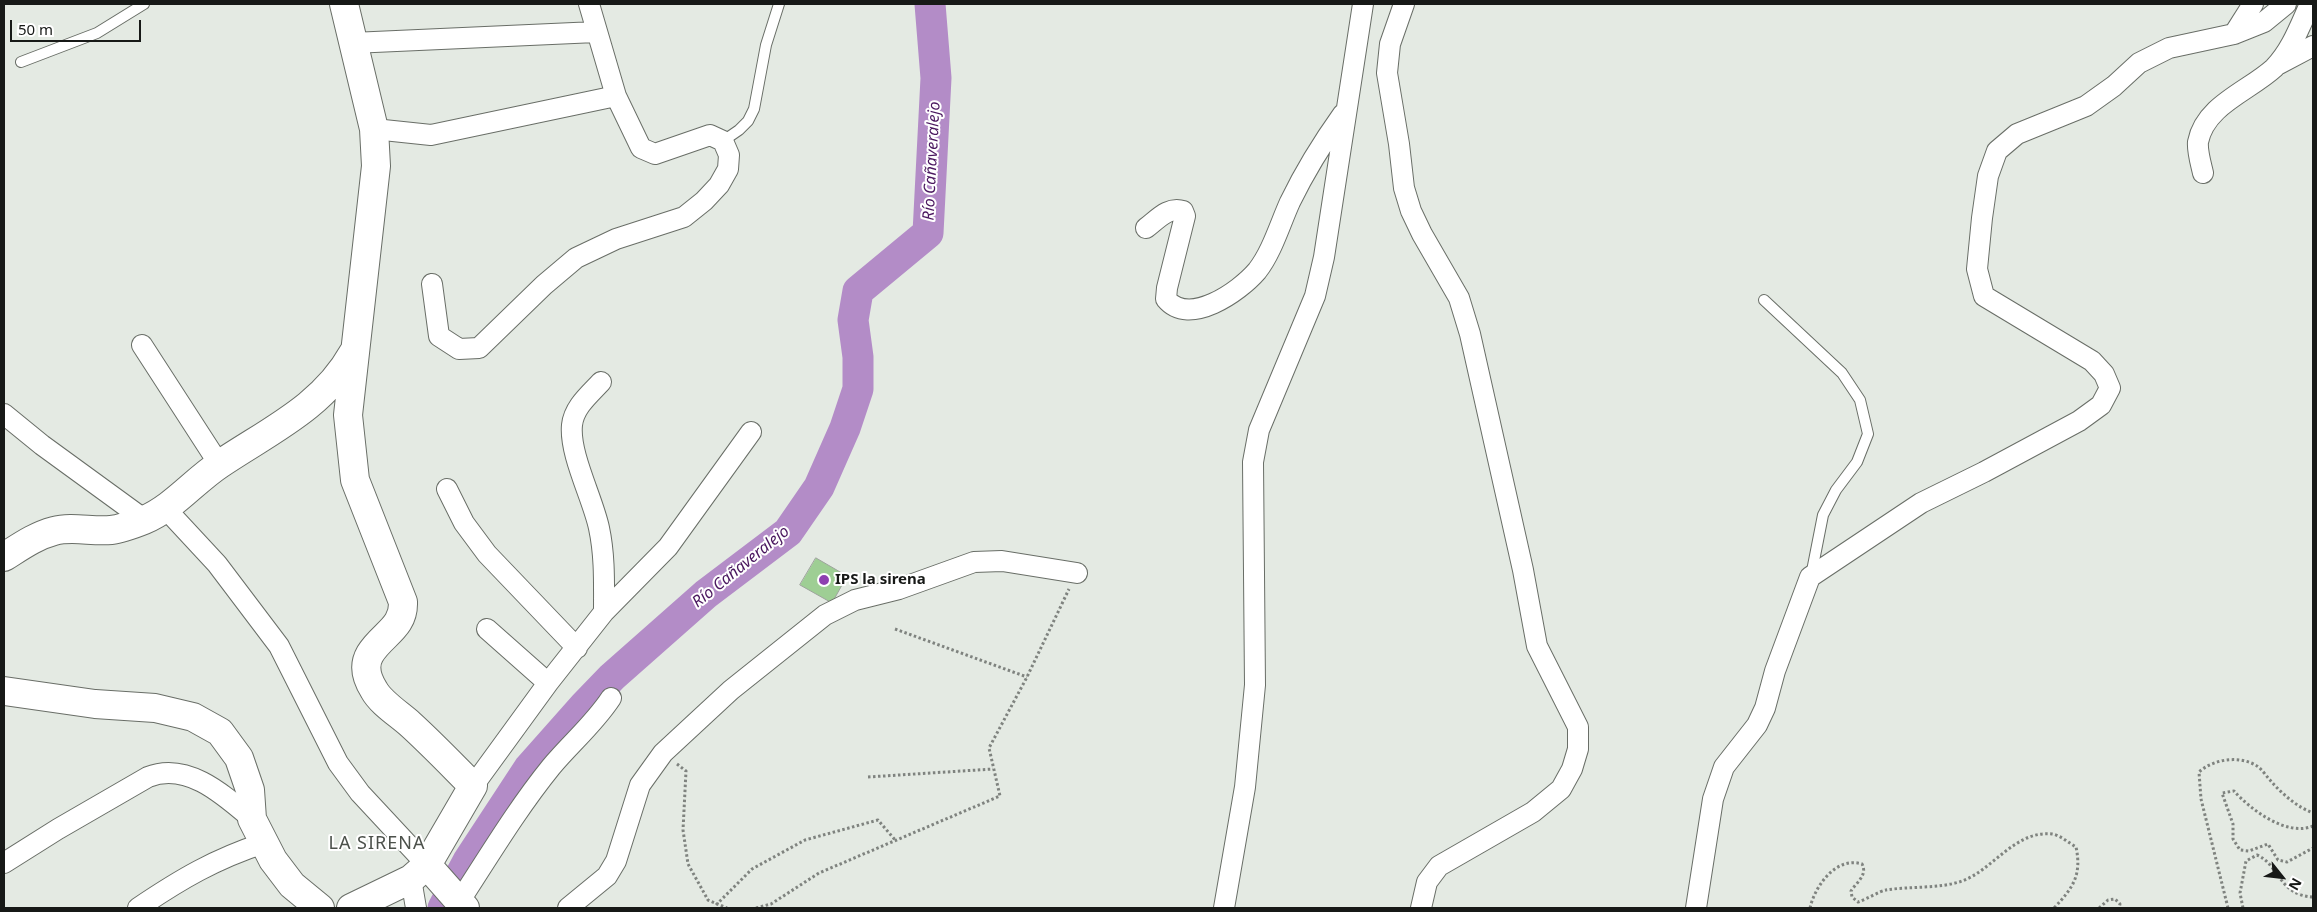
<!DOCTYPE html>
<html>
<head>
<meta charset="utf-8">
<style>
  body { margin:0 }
  #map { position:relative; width:2317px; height:912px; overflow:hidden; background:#e4eae3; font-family:"Noto Sans",sans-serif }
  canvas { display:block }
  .frame { position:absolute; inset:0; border:5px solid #171917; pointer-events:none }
  .north { position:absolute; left:2257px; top:852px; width:50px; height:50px; -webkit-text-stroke:4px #fff; paint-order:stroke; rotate:119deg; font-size:14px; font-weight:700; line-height:20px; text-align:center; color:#171917 }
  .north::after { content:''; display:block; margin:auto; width:18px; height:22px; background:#171917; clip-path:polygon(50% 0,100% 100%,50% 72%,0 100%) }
  .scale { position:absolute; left:10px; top:20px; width:131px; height:22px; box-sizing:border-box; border:2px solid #171917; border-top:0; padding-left:6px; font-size:15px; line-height:18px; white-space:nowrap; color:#171917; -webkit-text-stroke:4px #fff; paint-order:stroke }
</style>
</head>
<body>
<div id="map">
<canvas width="2317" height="912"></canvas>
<div class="frame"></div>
<div class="north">N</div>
<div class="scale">50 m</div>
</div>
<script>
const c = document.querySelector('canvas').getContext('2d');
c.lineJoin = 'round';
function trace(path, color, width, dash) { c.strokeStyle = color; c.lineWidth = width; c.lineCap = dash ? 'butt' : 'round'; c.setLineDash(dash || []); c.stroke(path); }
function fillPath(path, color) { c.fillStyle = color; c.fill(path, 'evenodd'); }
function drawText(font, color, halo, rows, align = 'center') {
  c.font = font + ' "Noto Sans",sans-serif'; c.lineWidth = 4; c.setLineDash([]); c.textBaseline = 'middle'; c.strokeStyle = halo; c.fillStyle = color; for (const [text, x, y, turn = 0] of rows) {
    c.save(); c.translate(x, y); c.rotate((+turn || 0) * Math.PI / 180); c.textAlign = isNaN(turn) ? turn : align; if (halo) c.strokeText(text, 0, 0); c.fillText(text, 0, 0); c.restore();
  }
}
const river = new Path2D(`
  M 443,908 L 468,861 L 529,768 L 584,706 L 612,677 L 706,594 L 788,532 L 819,487 L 845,428 L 858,389 L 858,357 L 853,320 L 858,291 L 928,233 L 936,78 L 930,4`);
const building = new Path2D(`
  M 816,558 L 847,576 L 832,603 L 800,585 Z`);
const path = new Path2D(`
  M 895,629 L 1027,677
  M 677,764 L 686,771 L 683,830 L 688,864 L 708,900 L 727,908
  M 868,777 L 993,769
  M 2313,826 C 2287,837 2251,810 2234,791 L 2222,793 L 2233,824 L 2233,839 L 2240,850 L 2249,851 L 2268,844 L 2278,860 L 2287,862 L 2313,848
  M 716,905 L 752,869 L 805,840 L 878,820 L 896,841
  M 756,908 L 771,904 L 819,873 L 1000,796 L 989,748 L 1027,677 L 1069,589
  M 1810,908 C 1815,886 1836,856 1862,864 C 1868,875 1856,883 1851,891 L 1852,897 L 1858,902 C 1867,899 1880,891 1886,890 C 1910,886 1940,889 1962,881 C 1993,870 2015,830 2052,834 C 2060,835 2069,843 2076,847 C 2082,875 2073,888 2054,908
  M 2099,908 L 2108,900 L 2115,899 L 2120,904 L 2119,908
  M 2228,908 L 2201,799 L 2199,772 C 2213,759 2240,755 2257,766 C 2262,769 2266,776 2270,780 C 2282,794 2297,807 2313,813
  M 2243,908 L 2240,893 L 2246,861 L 2257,855 C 2280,865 2278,895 2313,897`);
const lane = new Path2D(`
  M 21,62 L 97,33 L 144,4
  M 723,141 L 739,130 L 748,121 L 754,109 L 766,45 L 779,4
  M 1764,300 L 1842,373 L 1860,400 L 1868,434 L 1857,462 L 1836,490 L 1823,515 L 1811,576`);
const street = new Path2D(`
  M 1404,4 L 1390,44 L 1387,73 L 1399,144 L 1404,188 L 1411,211 L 1422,234 L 1459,298 L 1470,334 L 1523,570 L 1537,646 L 1578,727 L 1578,749 L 1572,769 L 1561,789 L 1533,812 L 1439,866 L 1427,882 L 1421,908
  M 2234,34 L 2253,4
  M 352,43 L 596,32
  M 2279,64 L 2313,46
  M 374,129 L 431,135 L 616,96
  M 2203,173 C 2201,164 2197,151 2198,142 C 2205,105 2249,91 2274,68 C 2291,51 2300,26 2310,4
  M 1146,228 C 1157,220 1168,206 1183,211 L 1185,216 L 1167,288 L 1166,299 C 1189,327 1239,292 1257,271 C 1272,252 1280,224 1290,202 C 1305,171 1323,142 1343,114
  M 432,284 L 439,336 L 459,349 L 479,348 L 544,285 L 576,258 L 616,239 L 684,217 L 704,201 L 719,185 L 728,169 L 729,155 L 723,141 L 710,135 L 655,154 L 641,148 L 616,96 L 589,4
  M 142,345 L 219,464
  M 601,382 C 589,395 574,407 572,425 C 569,454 593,499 599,528 C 605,556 604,584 604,612
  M 4,414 L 42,445 L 145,520
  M 447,489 L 464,523 L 487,554 L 577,648
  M 165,508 L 217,564 L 279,646 L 338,763 L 360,793 L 427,865
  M 487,629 L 548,683
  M 473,786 L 548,683 L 604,612 L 668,547 L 751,432
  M 4,863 L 58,829 L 148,777 C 187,761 224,795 252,819
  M 411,879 L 416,908
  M 459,902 C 489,856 517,809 551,767 C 571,743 594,724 611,698
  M 138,908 C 181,879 215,859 264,843
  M 568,908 L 607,876 L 616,861 L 640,785 L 663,753 L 731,690 L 825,615 L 855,600 L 899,589 L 974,562 L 1002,561 L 1077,573
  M 1224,908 L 1245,787 L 1255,685 L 1253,462 L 1259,430 L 1315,296 L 1324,257 L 1363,4
  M 1696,908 L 1713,799 L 1724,767 L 1757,725 L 1765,708 L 1775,671 L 1810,577 L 1921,503 L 1984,472 L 2079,421 L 2101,405 L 2110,388 L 2104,374 L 2092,361 L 1984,296 L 1977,269 L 1982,218 L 1988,176 L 1997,151 L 2017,134 L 2086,106 L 2114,86 L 2139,63 L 2169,48 L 2234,34 L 2264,22 L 2286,4`);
const secondary = new Path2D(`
  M 344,4 L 374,129 L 376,166 L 348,415 L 355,480 L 403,602 C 404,628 382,634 370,654 C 363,666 367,679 374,690 C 381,703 399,714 410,724 C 432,744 452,765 473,786 L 427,865 L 411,879 L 351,908
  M 4,557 C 20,547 35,536 54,531 C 72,526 93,532 111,530 C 121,529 134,524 144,520 C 173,508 194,481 220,464 C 269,431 323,407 353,353
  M 4,691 L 95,704 L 155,708 L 193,717 L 220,732 L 239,758 L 250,790 L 252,819 L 273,860 L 292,885 L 320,908
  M 427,865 L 465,908`);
const markers = [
  [824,580,6,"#8e40b0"]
];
const poiNames = [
  ["IPS la sirena",835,580]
];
const waterNames = [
  ["Río Cañaveralejo",932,161,-87],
  ["Río Cañaveralejo",741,567,-39]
];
const quarterNames = [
  ["LA SIRENA",377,844]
];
trace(river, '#b38cc7', 31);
fillPath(building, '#9ece94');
trace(building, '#9da39c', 1);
trace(lane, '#696e67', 12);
trace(street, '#696e67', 22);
trace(secondary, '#696e67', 30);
trace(path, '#7f837f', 3, [2.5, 2.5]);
trace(lane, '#fff', 10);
trace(street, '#fff', 20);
trace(secondary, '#fff', 28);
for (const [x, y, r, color] of markers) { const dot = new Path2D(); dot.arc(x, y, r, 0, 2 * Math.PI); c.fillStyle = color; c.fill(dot); trace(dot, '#fff', 2); }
drawText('bold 15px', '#171917', '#fff', poiNames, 'left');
drawText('italic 16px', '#4a175f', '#fff', waterNames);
c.letterSpacing = '1px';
drawText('18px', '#4c514b', '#fff', quarterNames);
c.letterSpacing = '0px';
</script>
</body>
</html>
